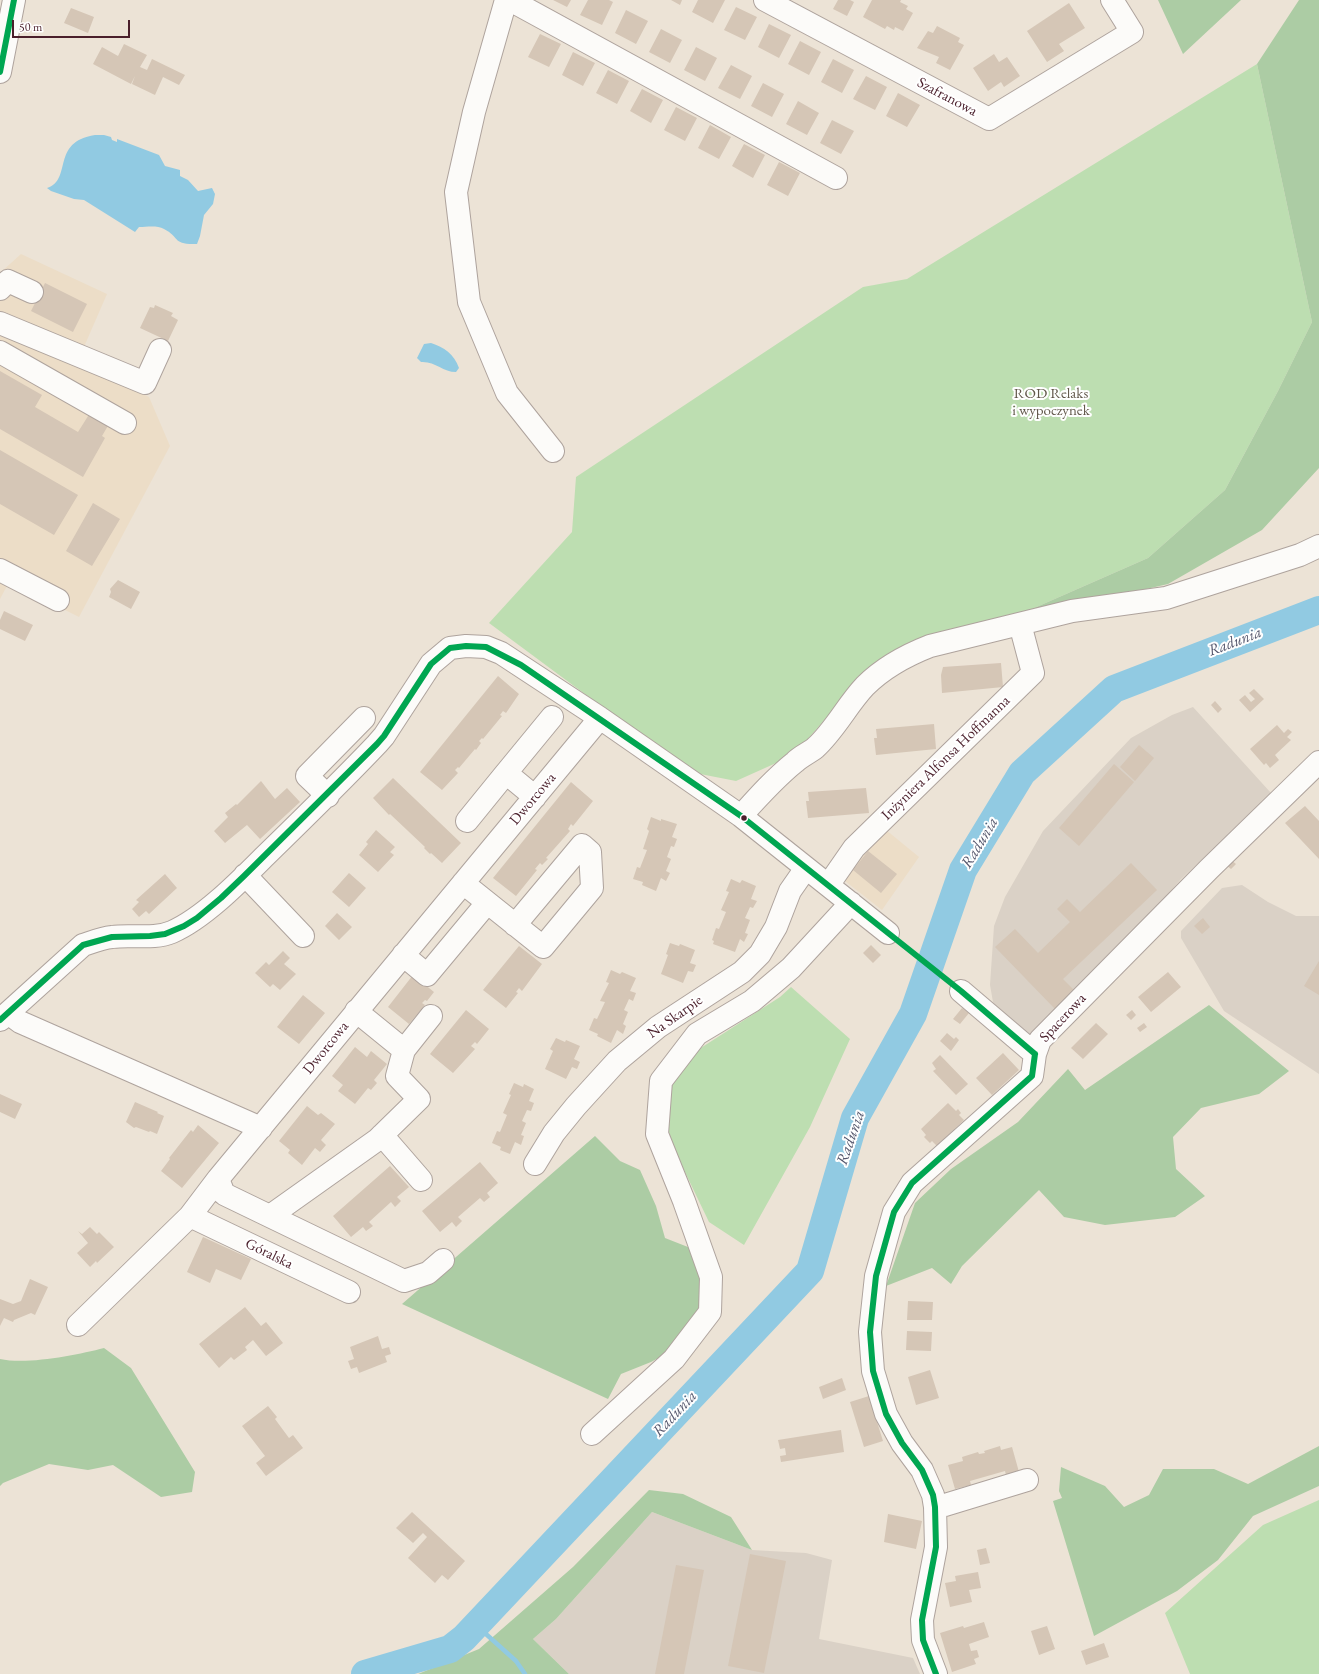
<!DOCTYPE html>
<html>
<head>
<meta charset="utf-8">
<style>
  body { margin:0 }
  #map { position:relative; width:1319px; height:1674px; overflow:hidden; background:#ece3d6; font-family:"EB Garamond",serif }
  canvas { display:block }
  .scale { position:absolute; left:12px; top:20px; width:118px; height:18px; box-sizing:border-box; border:2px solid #4a1f2b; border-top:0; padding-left:5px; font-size:12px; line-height:14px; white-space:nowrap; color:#4a1f2b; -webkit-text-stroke:3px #fff; paint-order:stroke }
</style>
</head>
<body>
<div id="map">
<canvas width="1319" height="1674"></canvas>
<div class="scale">50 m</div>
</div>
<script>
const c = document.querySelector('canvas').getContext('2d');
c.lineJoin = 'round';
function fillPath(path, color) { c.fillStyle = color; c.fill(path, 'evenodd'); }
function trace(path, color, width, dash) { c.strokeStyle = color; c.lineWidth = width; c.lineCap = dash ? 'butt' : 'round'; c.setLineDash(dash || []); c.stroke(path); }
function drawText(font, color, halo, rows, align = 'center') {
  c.font = font + ' "EB Garamond",serif'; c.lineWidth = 4; c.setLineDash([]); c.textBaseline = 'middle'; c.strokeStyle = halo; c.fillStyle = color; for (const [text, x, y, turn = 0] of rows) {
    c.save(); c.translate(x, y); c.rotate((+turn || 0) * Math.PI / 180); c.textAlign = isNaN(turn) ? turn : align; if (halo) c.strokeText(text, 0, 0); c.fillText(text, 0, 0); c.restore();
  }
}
const built = new Path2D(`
  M 21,254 L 107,294 L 77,363 L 149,397 L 170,446 L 79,617 L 9,582 L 0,599 L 0,273 Z
  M 880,825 L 919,857 L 882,910 L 836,874 Z`);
const industrial = new Path2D(`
  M 1193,707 L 1271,793 L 1181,879 L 1124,945 L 1032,1038 L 999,1012 L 993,1002 L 990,985 L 994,926 L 1005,897 L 1043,831 L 1131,738 L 1172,715 Z
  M 1242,885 L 1268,902 L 1296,916 L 1319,916 L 1319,1074 L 1224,1011 L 1181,938 L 1181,931 L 1222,888 Z
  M 652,1512 L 752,1550 L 806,1553 L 832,1560 L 819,1639 L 913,1658 L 920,1674 L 569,1674 L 533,1639 L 556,1619 Z`);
const green = new Path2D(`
  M 1257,64 L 1312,322 L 1278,391 L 1225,490 L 1148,558 L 1000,623 L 907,643 L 860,679 L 794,755 L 736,781 L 690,772 L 489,623 L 572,532 L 576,477 L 863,287 L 907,279 Z
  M 791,987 L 850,1039 L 810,1127 L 744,1245 L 709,1222 L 671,1143 L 665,1109 L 675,1076 L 693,1053 L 780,997 Z
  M 1319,1500 L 1319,1674 L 1190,1674 L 1165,1613 L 1263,1525 Z`);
const forest = new Path2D(`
  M 1158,0 L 1241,0 L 1183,54 Z
  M 1299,0 L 1319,0 L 1319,468 L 1262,530 L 1168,584 L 1000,623 L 1148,558 L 1225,490 L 1278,391 L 1312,322 L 1257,64 Z
  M 1209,1005 L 1289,1071 L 1259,1094 L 1201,1108 L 1173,1137 L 1176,1169 L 1205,1196 L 1175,1217 L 1105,1225 L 1064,1217 L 1039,1190 L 962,1266 L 951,1284 L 932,1268 L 886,1286 L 915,1203 L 951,1169 L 1018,1122 L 1068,1069 L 1085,1090 Z
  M 595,1136 L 620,1161 L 640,1170 L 656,1206 L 665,1238 L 693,1249 L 703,1284 L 697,1316 L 675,1349 L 651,1362 L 621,1374 L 608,1399 L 402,1304 Z
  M 104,1348 L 131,1368 L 195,1472 L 192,1492 L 161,1497 L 113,1465 L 88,1470 L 49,1464 L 3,1483 L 0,1486 L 0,1359 C 27,1365 77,1355 104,1348 Z
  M 1319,1446 L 1319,1486 L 1253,1516 L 1218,1560 L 1177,1591 L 1094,1636 L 1053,1501 L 1062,1498 L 1059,1491 L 1061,1467 L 1105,1486 L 1124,1507 L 1149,1495 L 1163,1469 L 1214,1469 L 1248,1484 Z
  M 649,1490 L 683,1494 L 731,1517 L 752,1550 L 652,1512 L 556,1619 L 533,1639 L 569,1674 L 418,1674 L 479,1649 L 573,1567 Z`);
const water = new Path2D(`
  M 95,135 L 104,135 L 111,137 L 112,140 L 117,142 L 117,139 L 159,155 L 165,166 L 180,170 L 180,176 L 188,180 L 198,191 L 212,188 L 215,194 L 213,204 L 204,215 L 200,236 L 197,244 C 172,245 180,237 164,229 C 157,225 147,227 139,227 L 135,232 L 84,200 L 74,199 L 51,191 L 47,188 C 73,180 50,142 95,135 Z
  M 431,343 C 444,347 454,354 459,368 L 456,372 C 443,372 435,361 421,362 L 417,358 L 424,344 Z`);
const stream = new Path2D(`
  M 477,1626 L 516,1661 L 525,1674`);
const river = new Path2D(`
  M 365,1674 L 450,1649 L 464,1638 L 810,1271 L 855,1118 L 913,1014 L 963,870 L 1022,773 L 1114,689 L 1319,610`);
const building = new Path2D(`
  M 553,0 L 571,0 L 567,7 Z
  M 588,0 L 609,0 L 613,2 L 602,25 L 580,15 Z
  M 671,0 L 682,0 L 680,5 Z
  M 698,0 L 725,0 L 713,23 L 692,12 Z
  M 838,0 L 850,0 L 854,2 L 847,16 L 833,9 Z
  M 872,0 L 901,0 L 900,2 L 908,6 L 906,9 L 913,13 L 903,31 L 895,27 L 894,30 L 887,26 L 885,29 L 863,17 Z
  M 1069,3 L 1085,28 L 1059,44 L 1064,51 L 1047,62 L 1027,31 Z
  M 736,7 L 757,17 L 745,40 L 724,30 Z
  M 71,8 L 94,17 L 88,33 L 64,23 Z
  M 626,10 L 648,21 L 636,44 L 615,33 Z
  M 769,24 L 791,35 L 779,58 L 758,47 Z
  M 937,26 L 960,38 L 958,42 L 964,45 L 950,70 L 936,63 L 939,57 L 917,48 L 928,31 L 933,33 Z
  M 661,29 L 682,40 L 670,63 L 649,52 Z
  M 540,34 L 561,44 L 549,67 L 528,57 Z
  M 800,41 L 821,52 L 809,75 L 788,64 Z
  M 124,44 L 147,55 L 140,67 L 147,70 L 152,59 L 185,75 L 179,85 L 163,77 L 155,95 L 132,84 L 135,76 L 131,84 L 93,64 L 102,47 L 118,56 Z
  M 696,47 L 717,58 L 705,81 L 684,70 Z
  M 573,52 L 595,63 L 583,86 L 562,75 Z
  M 994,54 L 999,62 L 1007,57 L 1020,76 L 1004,87 L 1001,82 L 988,91 L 973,68 Z
  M 833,59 L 854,70 L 842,93 L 821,82 Z
  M 731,65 L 752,76 L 740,99 L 718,88 Z
  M 608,70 L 629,81 L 617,104 L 596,93 Z
  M 866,76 L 887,87 L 875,110 L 853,99 Z
  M 763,83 L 784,94 L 772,117 L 751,106 Z
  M 642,89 L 663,100 L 651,123 L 630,111 Z
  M 898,93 L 920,105 L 907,127 L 886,116 Z
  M 798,101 L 819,113 L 807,135 L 786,124 Z
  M 676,107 L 697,118 L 685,141 L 664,130 Z
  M 832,120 L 854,131 L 841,154 L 820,143 Z
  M 710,125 L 731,137 L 719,159 L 698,148 Z
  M 744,144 L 765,155 L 753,178 L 732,166 Z
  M 779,162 L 800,173 L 788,196 L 767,185 Z
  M 45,283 L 87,304 L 73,332 L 31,311 Z
  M 155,305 L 173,313 L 171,316 L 178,320 L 168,341 L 140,328 L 150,307 L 154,308 Z
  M 0,371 L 42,395 L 35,407 L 78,432 L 90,413 L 109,424 L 102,436 L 105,438 L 83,477 L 0,429 Z
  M 0,450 L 78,495 L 54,535 L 0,504 Z
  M 93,503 L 120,519 L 92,566 L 66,551 Z
  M 118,580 L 140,592 L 131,609 L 109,597 L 111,592 L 110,589 Z
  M 4,611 L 33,625 L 25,641 L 0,629 L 0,620 Z
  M 1001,663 L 1003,687 L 942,693 L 941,675 L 943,667 Z
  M 498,676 L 519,694 L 506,713 L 503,711 L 500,715 L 502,716 L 483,739 L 482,738 L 479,741 L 481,743 L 476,750 L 475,749 L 459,768 L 458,767 L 455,770 L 458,773 L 442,790 L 420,772 Z
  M 1254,689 L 1264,699 L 1250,712 L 1239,700 L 1245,695 L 1251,702 L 1255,699 L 1249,693 Z
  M 1215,701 L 1222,709 L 1218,713 L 1211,705 Z
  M 934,724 L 936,749 L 876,755 L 874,738 L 877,738 L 876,729 Z
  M 1277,725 L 1284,733 L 1288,729 L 1292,732 L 1287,737 L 1291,740 L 1275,755 L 1279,760 L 1270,768 L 1266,763 L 1264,765 L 1250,749 Z
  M 1139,745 L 1154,758 L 1135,781 L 1120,767 Z
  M 1114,764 L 1134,782 L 1079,846 L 1059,828 Z
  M 393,778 L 461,843 L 442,863 L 431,853 L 430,854 L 424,848 L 425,847 L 390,814 L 389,815 L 373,798 Z
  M 261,781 L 275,799 L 287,788 L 300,802 L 260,839 L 247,825 L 225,843 L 214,831 L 228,817 L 225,813 L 236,804 L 237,805 Z
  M 571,782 L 593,801 L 573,826 L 571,824 L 568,829 L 570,831 L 546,858 L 548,859 L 542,865 L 540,863 L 535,869 L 537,870 L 516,896 L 493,878 Z
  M 866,788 L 869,813 L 808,818 L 806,801 L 809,801 L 808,792 Z
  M 1305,806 L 1319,821 L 1319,859 L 1285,823 Z
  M 651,817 L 661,821 L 661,819 L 677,824 L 672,837 L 677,839 L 674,847 L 671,846 L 667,857 L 671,859 L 666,871 L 670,873 L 666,881 L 661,878 L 656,891 L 642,885 L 643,882 L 633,879 L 637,867 L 640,868 L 647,850 L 643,849 L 649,831 L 647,829 Z
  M 376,830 L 395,847 L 390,852 L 394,855 L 378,872 L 359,855 L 368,844 L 366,842 Z
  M 868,851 L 897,874 L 881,893 L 853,870 Z
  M 1230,859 L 1236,864 L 1231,869 L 1226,865 Z
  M 1131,863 L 1157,890 L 1063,979 L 1074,990 L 1055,1009 L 995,947 L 1015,929 L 1038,953 L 1070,922 L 1057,909 L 1067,899 L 1080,912 Z
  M 349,873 L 366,888 L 349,907 L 332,892 Z
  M 165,874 L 177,888 L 149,914 L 146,911 L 139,917 L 132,909 L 139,902 L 136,900 Z
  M 731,879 L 740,883 L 742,880 L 756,886 L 751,899 L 757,901 L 753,908 L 750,907 L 745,918 L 750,920 L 745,933 L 748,934 L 744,942 L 740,939 L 735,952 L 713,944 L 714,941 L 712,940 L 716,928 L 719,929 L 726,912 L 721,910 L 729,892 L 726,891 Z
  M 337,913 L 352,927 L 339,940 L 325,926 Z
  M 1203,918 L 1210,927 L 1202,934 L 1194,926 Z
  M 670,943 L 679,946 L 680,944 L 695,950 L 690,963 L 696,965 L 693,972 L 688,971 L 683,983 L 661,974 L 668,955 L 666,954 Z
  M 871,945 L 881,955 L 873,963 L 863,953 Z
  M 519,946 L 542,964 L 522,991 L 519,988 L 516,992 L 518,993 L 506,1008 L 483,990 Z
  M 283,951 L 290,958 L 284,964 L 296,974 L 280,990 L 273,984 L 270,987 L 255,973 L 266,962 L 269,965 Z
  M 1319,961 L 1319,995 L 1304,986 Z
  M 611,970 L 620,974 L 622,972 L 636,978 L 630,991 L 636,993 L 633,1001 L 629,999 L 624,1010 L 628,1012 L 623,1024 L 626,1026 L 623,1034 L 617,1030 L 611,1043 L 597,1036 L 598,1034 L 589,1030 L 594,1018 L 597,1019 L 605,1002 L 600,1001 L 609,983 L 606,982 Z
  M 1168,972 L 1181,987 L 1151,1012 L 1138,997 Z
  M 413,975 L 434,992 L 427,1001 L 425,1000 L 422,1003 L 425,1005 L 409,1024 L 388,1007 Z
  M 303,995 L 325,1013 L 299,1044 L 277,1027 Z
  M 962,1008 L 969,1013 L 960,1024 L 953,1019 Z
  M 466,1010 L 489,1029 L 477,1044 L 475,1042 L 471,1046 L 475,1049 L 453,1073 L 430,1054 Z
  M 1132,1010 L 1136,1015 L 1131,1020 L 1126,1015 Z
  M 1096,1023 L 1108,1034 L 1083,1059 L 1071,1048 Z
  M 1144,1023 L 1147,1027 L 1140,1032 L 1137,1028 Z
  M 947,1033 L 954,1039 L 956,1037 L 959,1040 L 951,1051 L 940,1041 Z
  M 556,1038 L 565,1042 L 566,1040 L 580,1046 L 574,1059 L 580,1062 L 577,1069 L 572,1067 L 566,1079 L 545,1069 L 553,1051 L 550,1049 Z
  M 355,1047 L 367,1057 L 371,1051 L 387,1064 L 374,1080 L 377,1083 L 371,1090 L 368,1088 L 355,1104 L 338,1091 L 343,1085 L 332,1076 Z
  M 1003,1053 L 1019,1070 L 992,1095 L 976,1078 Z
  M 940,1055 L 968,1084 L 956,1095 L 933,1071 L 936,1069 L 932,1063 Z
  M 514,1083 L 523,1087 L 524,1084 L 534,1089 L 529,1101 L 534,1103 L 531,1111 L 527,1110 L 522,1121 L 526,1123 L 521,1135 L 524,1136 L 521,1145 L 515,1142 L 510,1154 L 500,1150 L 501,1147 L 492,1143 L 497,1131 L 500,1132 L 507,1115 L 503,1113 L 511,1095 L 509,1094 Z
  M 0,1094 L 22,1104 L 15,1119 L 0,1112 Z
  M 135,1102 L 158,1112 L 157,1113 L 164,1116 L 157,1134 L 150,1131 L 149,1132 L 136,1127 L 134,1128 L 126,1122 Z
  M 948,1103 L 956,1111 L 958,1109 L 961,1113 L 959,1115 L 964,1120 L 937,1146 L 932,1141 L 930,1143 L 924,1137 L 926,1135 L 921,1129 Z
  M 307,1106 L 318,1115 L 321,1113 L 335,1124 L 321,1140 L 326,1145 L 320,1152 L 315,1148 L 302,1165 L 288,1153 L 290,1150 L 279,1141 Z
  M 198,1125 L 219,1143 L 182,1188 L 161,1171 L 170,1159 L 169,1158 L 191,1130 L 193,1132 Z
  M 480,1162 L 498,1183 L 487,1193 L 490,1197 L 484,1202 L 480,1198 L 458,1217 L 462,1221 L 456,1227 L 452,1222 L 440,1232 L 422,1211 Z
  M 390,1166 L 409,1187 L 397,1197 L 401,1201 L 395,1207 L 391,1202 L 369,1222 L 373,1226 L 366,1231 L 363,1227 L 351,1237 L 333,1216 Z
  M 90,1227 L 97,1234 L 99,1232 L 114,1247 L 97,1263 L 96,1261 L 90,1267 L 77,1253 L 88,1243 L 78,1231 L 82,1234 Z
  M 203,1237 L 251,1259 L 241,1280 L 216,1269 L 210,1283 L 187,1272 Z
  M 30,1279 L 48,1287 L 35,1315 L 31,1313 L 14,1320 L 13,1322 L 4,1318 L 0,1326 L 0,1299 L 13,1304 L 21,1301 Z
  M 908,1301 L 933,1302 L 932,1320 L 907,1320 Z
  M 245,1307 L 261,1326 L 266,1322 L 283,1343 L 266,1356 L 253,1340 L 245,1347 L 247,1350 L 234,1360 L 231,1357 L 219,1368 L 199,1344 Z
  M 907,1331 L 932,1332 L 931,1351 L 906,1350 Z
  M 378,1336 L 382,1349 L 389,1347 L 391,1354 L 385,1356 L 387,1362 L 359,1373 L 357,1367 L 351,1369 L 348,1361 L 354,1359 L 350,1347 Z
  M 930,1370 L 939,1398 L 916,1405 L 908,1377 Z
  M 842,1378 L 846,1390 L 823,1399 L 819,1387 Z
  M 869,1396 L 883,1441 L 864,1447 L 850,1402 Z
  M 268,1406 L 277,1417 L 275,1419 L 289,1438 L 293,1435 L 303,1448 L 266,1476 L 256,1463 L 265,1456 L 242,1426 Z
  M 841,1430 L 844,1452 L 781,1462 L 780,1456 L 786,1455 L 785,1448 L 780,1449 L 778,1440 Z
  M 1000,1446 L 1001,1450 L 1012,1447 L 1019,1472 L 1006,1475 L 1005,1471 L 970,1481 L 971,1485 L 955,1489 L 948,1465 L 963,1461 L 962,1457 L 978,1452 L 979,1454 L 985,1453 L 984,1451 Z
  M 412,1512 L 465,1561 L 448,1580 L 442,1575 L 435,1583 L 408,1558 L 427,1537 L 423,1533 L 413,1543 L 396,1528 Z
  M 888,1514 L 922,1521 L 916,1549 L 884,1542 Z
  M 986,1548 L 990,1563 L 980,1565 L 977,1550 Z
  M 750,1554 L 786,1561 L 764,1673 L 728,1666 Z
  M 676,1565 L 704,1570 L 684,1674 L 655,1674 Z
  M 978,1572 L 981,1588 L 969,1590 L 972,1602 L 950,1607 L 945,1583 L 956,1581 L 955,1576 Z
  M 984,1622 L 989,1637 L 969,1644 L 971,1651 L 977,1650 L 979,1657 L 974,1659 L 976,1664 L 952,1672 L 940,1633 L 963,1626 L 964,1628 Z
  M 1047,1626 L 1055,1649 L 1039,1655 L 1031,1631 Z
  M 1104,1643 L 1109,1657 L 1086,1665 L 1081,1651 Z`);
const minor = new Path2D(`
  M 506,0 L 474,112 L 456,192 L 469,302 L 507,393 L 553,451
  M 510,0 L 836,178
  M 765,0 L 989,119 L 1132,32 L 1112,0
  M 0,289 L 8,281 L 32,292
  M 0,323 L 145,383 L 160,350
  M 0,352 L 125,423
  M 0,570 L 58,600
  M 328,796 L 307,776 L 364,718
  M 535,797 L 506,773 L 552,717
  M 741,816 C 758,797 775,778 795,762 C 801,756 809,753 815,748 C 835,730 847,705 865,686 C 883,668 907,655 930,646 L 1072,611 L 1166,598 L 1300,555 L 1319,546
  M 467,821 L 506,773
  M 245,875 L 303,936
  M 463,883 L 543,947 L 592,888 L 590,852 L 582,845 L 515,925
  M 829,884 L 854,848 L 1033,673 L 1020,624
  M 403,955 L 427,975 L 487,903
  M 961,991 L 1035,1054
  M 356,1011 L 404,1050 L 431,1016
  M 8,1013 L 20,1022 L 261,1128
  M 0,1020 L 83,945 C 92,942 102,938 112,937 C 132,934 153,940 172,932 C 204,918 240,881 265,856 C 303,819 341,782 377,744 L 384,736 L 431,664 L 450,648 L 466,646 L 486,647 L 501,653 L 600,718 L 741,816 L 888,933
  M 382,1135 L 421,1180
  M 535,1164 L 554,1133 L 576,1106 L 617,1061 L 658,1027 L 742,972 L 760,954 L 776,927 L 790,891 L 806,868
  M 218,1179 L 190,1216 L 349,1292
  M 270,1216 L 377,1140 L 419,1099 L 397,1076 L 404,1050
  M 443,1260 L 428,1273 L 404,1281 L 224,1194 L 218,1179 L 600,718
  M 78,1325 L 190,1216
  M 592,1434 L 674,1359 L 710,1312 L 711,1277 L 684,1201 L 657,1134 L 661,1081 L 697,1034 L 752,1001 L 791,968 L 851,903
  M 935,1507 L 945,1505 L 1027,1480
  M 936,1674 L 923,1640 L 922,1620 L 936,1547 L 935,1507 L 933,1495 L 922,1470 L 902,1443 L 886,1414 L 873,1371 L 870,1332 L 876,1276 L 894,1212 L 912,1183 L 1032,1076 L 1035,1054 L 1040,1040 L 1209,869 L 1319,762`);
const major = new Path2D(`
  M 0,72 L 14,0`);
const bus1 = new Path2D(`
  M 0,72 L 14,0
  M 0,1020 L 83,945 L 112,937 L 150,936 L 165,934 L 184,926 L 197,918 L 221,898 L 244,876 L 377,744 L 384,736 L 431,664 L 450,648 L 466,646 L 486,647 L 521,665 L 741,816 L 961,991 L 1035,1054
  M 936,1674 L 923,1640 L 922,1620 L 936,1547 L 935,1507 L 933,1495 L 922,1470 L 902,1443 L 886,1414 L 873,1371 L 870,1332 L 876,1276 L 894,1212 L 912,1183 L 1032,1076 L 1035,1054`);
const markers = [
  [744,818,3.5,"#4a1f2b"]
];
const streetNames = [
  ["Szafranowa",947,97,28],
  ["Inżyniera Alfonsa Hoffmanna",946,758,-44],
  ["Dworcowa",533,799,-50],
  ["Na Skarpie",675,1017,-35],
  ["Spacerowa",1063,1018,-47],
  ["Dworcowa",326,1048,-51],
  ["Góralska",269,1254,26]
];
const parkNames = [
  ["ROD Relaks",1051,394],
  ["i wypoczynek",1051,411]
];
const waterNames = [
  ["Radunia",1235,642,-21],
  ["Radunia",980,843,-59],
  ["Radunia",851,1138,-71],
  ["Radunia",675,1414,-47]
];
fillPath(built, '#ecddc7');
fillPath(industrial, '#dad1c6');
fillPath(green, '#bddeb1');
fillPath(forest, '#accca4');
fillPath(water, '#91cae2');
trace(stream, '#91cae2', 4.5);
trace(river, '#91cae2', 28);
fillPath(building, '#d5c6b6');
trace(minor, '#aea39d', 24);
trace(major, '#aea39d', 24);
trace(minor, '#fcfbf9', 22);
trace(major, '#fcfbf9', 22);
trace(bus1, '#00a651', 6);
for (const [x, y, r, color] of markers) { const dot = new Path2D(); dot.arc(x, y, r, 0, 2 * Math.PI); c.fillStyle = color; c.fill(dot); trace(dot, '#fff', 1.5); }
drawText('15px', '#4a1f2b', '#fff', streetNames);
drawText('15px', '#61574a', '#fff', parkNames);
drawText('italic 16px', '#55576d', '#fff', waterNames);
</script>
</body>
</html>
